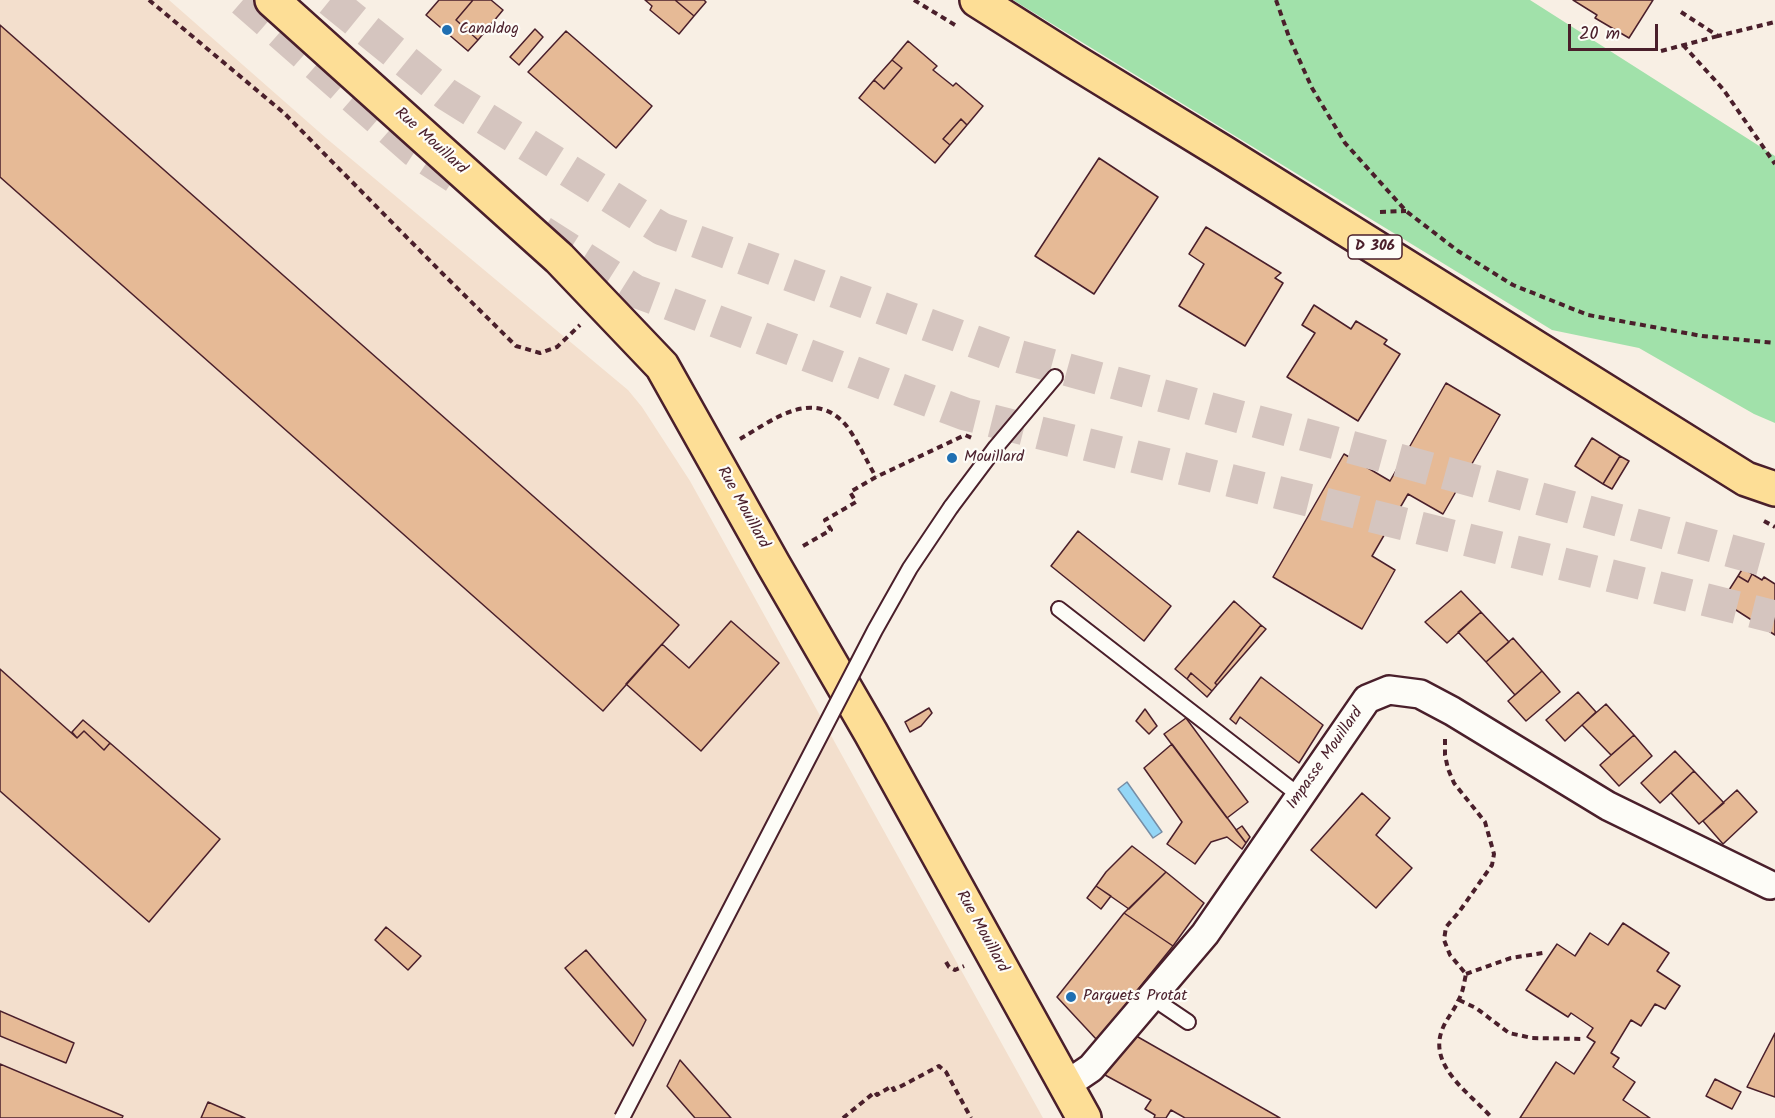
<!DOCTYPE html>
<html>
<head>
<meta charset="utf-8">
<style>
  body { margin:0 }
  #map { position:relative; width:1775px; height:1118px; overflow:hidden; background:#f8efe4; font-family:Kalam,sans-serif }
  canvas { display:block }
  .scale { position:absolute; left:1568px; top:24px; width:90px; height:27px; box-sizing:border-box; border:3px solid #4a1f2b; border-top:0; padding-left:8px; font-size:18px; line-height:21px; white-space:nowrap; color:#4a1f2b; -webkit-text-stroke:4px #fdfcf7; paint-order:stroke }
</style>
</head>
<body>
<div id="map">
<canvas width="1775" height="1118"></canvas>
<div class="scale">20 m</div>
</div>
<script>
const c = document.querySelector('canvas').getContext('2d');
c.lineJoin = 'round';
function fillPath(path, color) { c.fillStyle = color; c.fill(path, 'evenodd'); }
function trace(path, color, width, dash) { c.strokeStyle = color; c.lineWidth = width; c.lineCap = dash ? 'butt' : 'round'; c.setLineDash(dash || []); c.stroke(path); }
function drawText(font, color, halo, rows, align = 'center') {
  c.font = font + ' Kalam,sans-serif'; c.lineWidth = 4.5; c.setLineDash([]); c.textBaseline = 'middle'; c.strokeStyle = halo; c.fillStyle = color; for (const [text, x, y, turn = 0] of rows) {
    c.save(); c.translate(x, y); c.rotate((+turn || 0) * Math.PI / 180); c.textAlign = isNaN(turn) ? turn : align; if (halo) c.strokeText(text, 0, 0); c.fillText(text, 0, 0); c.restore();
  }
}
const built = new Path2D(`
  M 0,0 L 169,0 L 326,138 L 628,390 L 642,407 L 690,481 L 1043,1118 L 0,1118 Z`);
const green = new Path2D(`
  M 1013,0 L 1530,0 L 1775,156 L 1775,423 L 1754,414 L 1639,348 L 1552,330 Z`);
const water = new Path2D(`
  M 1127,782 L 1162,832 L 1153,838 L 1118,789 Z`);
const building = new Path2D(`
  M 439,0 L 473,0 L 456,20 L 478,40 L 468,51 L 426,15 Z
  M 473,0 L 491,0 L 503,10 L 478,40 L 456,20 Z
  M 645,0 L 675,0 L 694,16 L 679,34 L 650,10 L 652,6 Z
  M 675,0 L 704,0 L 706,2 L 694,16 Z
  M 1573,0 L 1653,0 L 1629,38 L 1595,18 L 1597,15 Z
  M 0,25 L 679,625 L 603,711 L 0,177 Z
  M 535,29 L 543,37 L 519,65 L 510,57 Z
  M 566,31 L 652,106 L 616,148 L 528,72 Z
  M 908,41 L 937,66 L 933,70 L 953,86 L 956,83 L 983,106 L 967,125 L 961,119 L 943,139 L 950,145 L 935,163 L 859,98 L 874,80 L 884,89 L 902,68 L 892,60 Z
  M 892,60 L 902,68 L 884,89 L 874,80 Z
  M 961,119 L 967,125 L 950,145 L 943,139 Z
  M 1099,158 L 1158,197 L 1094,294 L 1035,256 Z
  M 1206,227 L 1281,273 L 1275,278 L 1283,283 L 1245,346 L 1179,306 L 1204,264 L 1189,254 Z
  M 1314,305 L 1351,329 L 1356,321 L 1387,340 L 1384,344 L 1400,354 L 1358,421 L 1287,377 L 1315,333 L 1302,325 Z
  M 1446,383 L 1500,415 L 1443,514 L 1408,494 L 1372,556 L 1395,570 L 1362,629 L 1273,577 L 1344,454 L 1390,481 Z
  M 1592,438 L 1620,456 L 1603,484 L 1575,466 Z
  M 1620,456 L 1629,461 L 1612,489 L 1603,484 Z
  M 1078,531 L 1171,606 L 1144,641 L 1051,566 Z
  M 1743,568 L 1752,574 L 1748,582 L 1738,576 Z
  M 1752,574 L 1762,580 L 1764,577 L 1775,584 L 1775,635 L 1722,601 L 1738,576 L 1748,582 Z
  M 1461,591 L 1481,612 L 1447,643 L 1425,622 Z
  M 1234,601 L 1261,625 L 1215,683 L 1217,685 L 1212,691 L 1191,673 L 1187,679 L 1175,669 Z
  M 1481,612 L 1509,642 L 1486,662 L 1458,632 Z
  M 731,621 L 779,663 L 701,751 L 626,684 L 662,644 L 689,668 Z
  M 1261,625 L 1266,629 L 1217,685 L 1215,683 Z
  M 1513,638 L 1542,671 L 1515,695 L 1486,662 Z
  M 0,669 L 77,738 L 84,731 L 104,750 L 110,743 L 220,839 L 149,922 L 0,791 Z
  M 1542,671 L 1560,692 L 1526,721 L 1508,701 Z
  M 1191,673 L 1212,691 L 1207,697 L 1187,679 Z
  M 1261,677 L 1323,725 L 1299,763 L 1240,717 L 1236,724 L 1230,719 Z
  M 1578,692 L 1596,712 L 1565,741 L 1546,720 Z
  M 1606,704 L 1634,735 L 1611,755 L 1582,725 Z
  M 929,708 L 932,713 L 921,726 L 910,732 L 905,722 Z
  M 1145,709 L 1157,726 L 1149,734 L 1136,721 Z
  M 1186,718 L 1248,802 L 1227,818 L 1164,734 Z
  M 83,720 L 110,743 L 104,750 L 84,731 L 77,738 L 72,732 Z
  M 1634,735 L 1652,756 L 1619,786 L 1600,765 Z
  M 1172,744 L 1246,843 L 1242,849 L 1227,837 L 1211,842 L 1195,864 L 1167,844 L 1182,822 L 1144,768 Z
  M 1675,751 L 1694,771 L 1660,803 L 1641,783 Z
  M 1694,771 L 1724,803 L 1699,824 L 1671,793 Z
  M 1737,790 L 1757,812 L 1723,844 L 1703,821 Z
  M 1362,793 L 1390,818 L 1376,835 L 1412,868 L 1376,908 L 1311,850 Z
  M 1242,826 L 1250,837 L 1246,843 L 1236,830 Z
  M 1132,846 L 1166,872 L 1129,909 L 1096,886 L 1106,872 Z
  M 1166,872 L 1204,903 L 1173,946 L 1124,913 Z
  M 1096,886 L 1111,896 L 1101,909 L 1087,898 Z
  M 1124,913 L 1173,946 L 1097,1040 L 1057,997 Z
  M 1623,923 L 1669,953 L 1657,971 L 1680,986 L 1665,1009 L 1655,1004 L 1641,1026 L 1631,1020 L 1611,1053 L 1619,1058 L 1613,1067 L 1635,1082 L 1623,1100 L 1650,1118 L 1520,1118 L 1556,1062 L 1574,1074 L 1595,1042 L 1587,1037 L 1593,1028 L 1571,1013 L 1568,1017 L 1526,990 L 1557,944 L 1575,956 L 1590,933 L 1608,945 Z
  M 386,927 L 421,956 L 408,970 L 375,940 Z
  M 586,950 L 646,1020 L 633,1046 L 565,968 Z
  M 0,1011 L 74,1043 L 66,1063 L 0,1036 Z
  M 1131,1033 L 1280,1118 L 1185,1118 L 1171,1110 L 1166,1118 L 1154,1118 L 1155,1115 L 1145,1109 L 1151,1100 L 1105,1075 Z
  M 1775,1033 L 1775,1097 L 1747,1087 Z
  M 680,1060 L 731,1118 L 695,1118 L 667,1086 Z
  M 0,1064 L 123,1116 L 122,1118 L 0,1118 Z
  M 1715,1079 L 1741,1092 L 1732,1109 L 1706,1096 Z
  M 208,1102 L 245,1118 L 201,1118 Z`);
const trunkTunnel = new Path2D(`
  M 243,0 L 415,151 L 455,177
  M 330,0 L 446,94 L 662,229 L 1006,353 L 1775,563
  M 542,232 L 635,291 L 965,414 L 1775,617`);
const path = new Path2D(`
  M 149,0 L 284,113 L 443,274 L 516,346 L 540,353 L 557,347 L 580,325
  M 914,0 L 955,25
  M 1276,0 L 1289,37 L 1312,88 L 1345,143 L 1406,211 L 1458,251 L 1513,285 L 1588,315 L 1702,336 L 1775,343
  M 1681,12 L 1718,36 L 1775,22
  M 1683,45 L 1723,89 L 1775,164
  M 1661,51 L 1718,36
  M 1380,212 L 1406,211
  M 740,439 C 773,420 812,388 845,424 C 856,437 867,462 876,477
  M 1764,521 L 1775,527
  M 803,546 L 831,530 L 825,520 L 856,502 L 850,492 L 876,477 L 965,435 L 974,439
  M 1445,739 L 1445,755 L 1448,769 L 1454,783 L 1485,822 L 1494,854 L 1492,865 L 1459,912 L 1446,927 L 1444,940 L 1450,955 L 1466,974 C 1464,983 1463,993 1458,1001 C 1454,1011 1446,1019 1442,1030 C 1428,1067 1471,1094 1492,1118
  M 946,962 L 949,967 L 955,970 L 964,966
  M 1466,974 L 1511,958 L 1543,953
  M 1459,1000 L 1476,1008 L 1509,1033 L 1532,1038 L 1581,1039
  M 843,1118 L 875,1092 L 877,1095 L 892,1086 L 894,1090 L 939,1066 L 946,1072 L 971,1118`);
const service = new Path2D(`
  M 951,507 L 996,447 L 1055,377
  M 1059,609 L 1300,796
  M 1151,997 L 1188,1022`);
const minor = new Path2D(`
  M 1066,1085 L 1091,1068 L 1205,934 L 1367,699 L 1389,690 L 1420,694 L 1452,711 L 1608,806 L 1770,885`);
const primary = new Path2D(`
  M 272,0 L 559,258 L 662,366 L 773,564 L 871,733 L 1084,1118
  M 977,0 L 1072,60 L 1224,153 L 1746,479 L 1775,489`);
const serviceBridge = new Path2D(`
  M 622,1118 L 875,630 L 910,568 L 951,507`);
const markers = [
  [447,30,6,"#1f6fb2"],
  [952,458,6,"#1f6fb2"],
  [1071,997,6,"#1f6fb2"]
];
const shields = [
  [1375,247,54]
];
const shieldNames = [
  ["D 306",1375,247]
];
const poiNames = [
  ["Canaldog",459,30],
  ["Mouillard",964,458],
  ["Parquets Protat",1083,997]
];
const streetNames = [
  ["Rue Mouillard",430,142,42],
  ["Rue Mouillard",742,508,61],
  ["Impasse Mouillard",1326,759,-55],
  ["Rue Mouillard",981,932,61]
];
fillPath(built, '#f3dfcd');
fillPath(green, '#a1e1aa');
fillPath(water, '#94d6f6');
trace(water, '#768da5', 1.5);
fillPath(building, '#e6ba96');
trace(building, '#4a1f2b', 1.5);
trace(trunkTunnel, '#d5c5bf', 33, [33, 16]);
trace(service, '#4a1f2b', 18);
trace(minor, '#4a1f2b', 32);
trace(primary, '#4a1f2b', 38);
trace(path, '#4a1f2b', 4, [6, 4.5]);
trace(service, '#fdfcf7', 14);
trace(minor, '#fdfcf7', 27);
trace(primary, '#fdde96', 33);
trace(serviceBridge, '#4a1f2b', 18, []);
trace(serviceBridge, '#fdfcf7', 14);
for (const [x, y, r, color] of markers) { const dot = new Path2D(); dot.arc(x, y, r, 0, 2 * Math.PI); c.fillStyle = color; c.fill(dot); trace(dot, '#fdfcf7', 2); }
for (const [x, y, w] of shields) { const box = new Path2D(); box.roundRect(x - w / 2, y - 12, w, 24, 4.5); c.fillStyle = '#fdfcf7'; c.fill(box); trace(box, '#4a1f2b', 1.5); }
drawText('bold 15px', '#4a1f2b', null, shieldNames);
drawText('16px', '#4a1f2b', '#fdfcf7', poiNames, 'left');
drawText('16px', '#4a1f2b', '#fdfcf7', streetNames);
</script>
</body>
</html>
